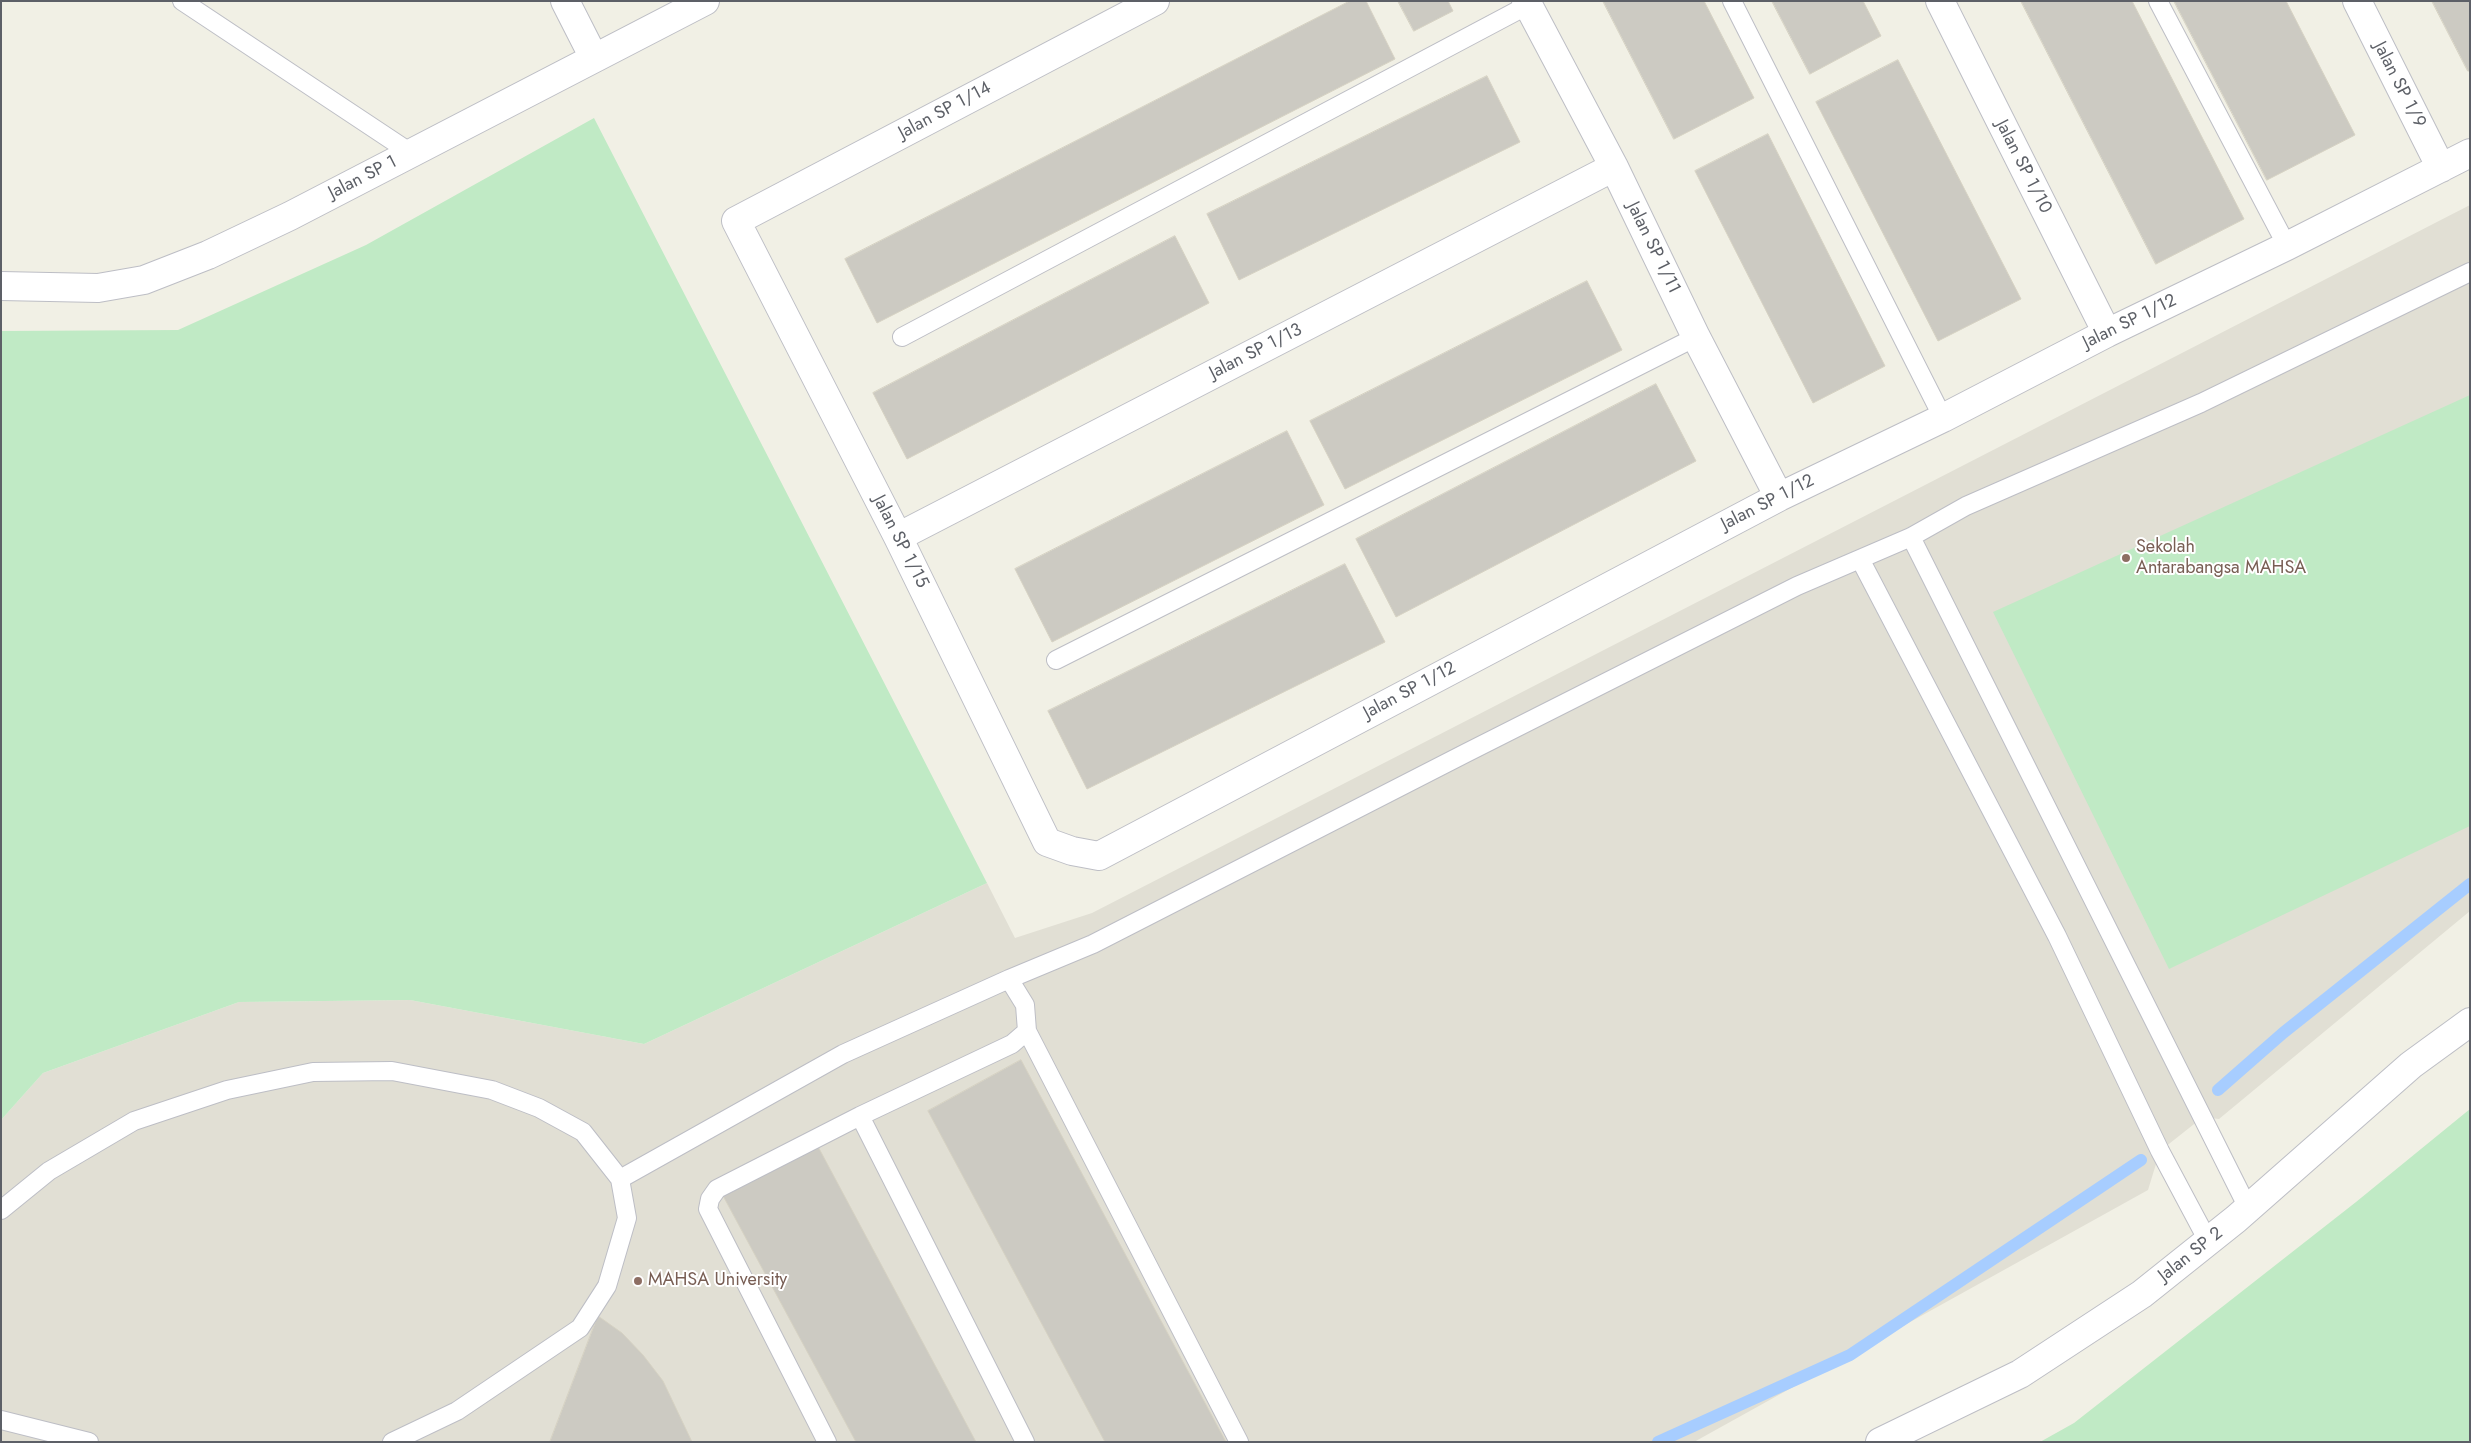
<!DOCTYPE html>
<html>
<head>
<meta charset="utf-8">
<style>
  body { margin:0 }
  #map { position:relative; width:2471px; height:1443px; overflow:hidden; background:#f1f0e5; font-family:Jost,sans-serif }
  canvas { display:block }
  .frame { position:absolute; inset:0; border:2px solid #5d6067; pointer-events:none }
</style>
</head>
<body>
<div id="map">
<canvas width="2471" height="1443"></canvas>
<div class="frame"></div>
</div>
<script>
const c = document.querySelector('canvas').getContext('2d');
c.lineJoin = 'round';
function fillPath(path, color) { c.fillStyle = color; c.fill(path, 'evenodd'); }
function trace(path, color, width, dash) { c.strokeStyle = color; c.lineWidth = width; c.lineCap = dash ? 'butt' : 'round'; c.setLineDash(dash || []); c.stroke(path); }
function drawText(font, color, halo, rows, align = 'center') {
  c.font = font + ' Jost,sans-serif'; c.lineWidth = 4; c.setLineDash([]); c.textBaseline = 'middle'; c.strokeStyle = halo; c.fillStyle = color; for (const [text, x, y, turn = 0] of rows) {
    c.save(); c.translate(x, y); c.rotate((+turn || 0) * Math.PI / 180); c.textAlign = isNaN(turn) ? turn : align; if (halo) c.strokeText(text, 0, 0); c.fillText(text, 0, 0); c.restore();
  }
}
const education = new Path2D(`
  M 2470,205 L 2470,911 L 2219,1119 L 2203,1117 L 2160,1151 L 2148,1190 L 1694,1442 L 1,1442 L 1,1120 L 43,1073 L 239,1002 L 410,1000 L 644,1044 L 987,883 L 1015,938 L 1092,913 Z`);
const green = new Path2D(`
  M 594,118 L 987,883 L 644,1044 L 410,1000 L 239,1002 L 43,1073 L 1,1120 L 1,331 L 178,330 L 366,245 Z
  M 2470,395 L 2470,826 L 2169,969 L 1993,612 Z
  M 2470,1109 L 2470,1442 L 2040,1442 L 2074,1423 L 2356,1202 Z`);
const stream = new Path2D(`
  M 2218,1090 L 2283,1033 L 2470,884
  M 1658,1442 L 1850,1355 L 2141,1160`);
const building = new Path2D(`
  M 1350,1 L 1366,1 L 1395,59 L 877,323 L 845,259 Z
  M 1398,1 L 1448,1 L 1453,11 L 1414,31 Z
  M 1603,1 L 1704,1 L 1754,98 L 1674,139 Z
  M 1772,1 L 1863,1 L 1881,36 L 1810,74 Z
  M 2021,1 L 2132,1 L 2244,219 L 2156,264 Z
  M 2174,1 L 2286,1 L 2355,135 L 2267,180 Z
  M 2432,1 L 2470,1 L 2470,71 L 2468,71 Z
  M 1898,60 L 2021,299 L 1938,341 L 1816,102 Z
  M 1487,76 L 1520,142 L 1239,280 L 1207,214 Z
  M 1768,134 L 1885,366 L 1813,403 L 1695,171 Z
  M 1175,236 L 1209,303 L 907,459 L 873,393 Z
  M 1587,281 L 1622,350 L 1345,489 L 1310,421 Z
  M 1656,384 L 1696,461 L 1396,617 L 1356,539 Z
  M 1287,431 L 1324,505 L 1052,642 L 1015,569 Z
  M 1345,564 L 1385,642 L 1087,789 L 1048,711 Z
  M 1021,1060 L 1226,1442 L 1105,1442 L 928,1111 Z
  M 815,1141 L 976,1442 L 856,1442 L 721,1192 Z
  M 598,1316 L 622,1333 L 643,1355 L 663,1381 L 692,1442 L 550,1442 Z`);
const service = new Path2D(`
  M 182,1 L 411,153
  M 1732,1 L 1943,418
  M 2158,1 L 2287,246
  M 902,337 L 1528,5
  M 1911,537 L 2248,1208
  M 1860,559 L 2057,936 L 2160,1151 L 2208,1241
  M 1056,660 L 1696,337
  M 1009,979 L 1025,1005 L 1027,1031 L 1239,1442
  M 860,1116 L 1012,1044 L 1027,1031
  M 620,1179 L 843,1054 L 1009,979 L 1093,944 L 1466,753 L 1797,586 L 1911,537 L 1966,506 L 2201,403 L 2470,272
  M 1,1210 L 49,1171 L 134,1121 L 227,1090 L 313,1072 L 392,1071 L 492,1090 L 539,1108 L 583,1132 L 620,1179 L 627,1218 L 607,1286 L 580,1328 L 457,1411 L 392,1442
  M 1,1420 L 89,1442
  M 827,1442 L 708,1209 L 710,1199 L 717,1189 L 860,1116 L 1025,1442`);
const minor = new Path2D(`
  M 565,1 L 594,58
  M 1155,1 L 736,221 L 898,537 L 1047,842 L 1072,851 L 1099,856 L 1779,497 L 1943,418 L 2107,333 L 2287,246 L 2470,153
  M 1526,1 L 1614,167 L 1696,337 L 1779,497
  M 1940,1 L 2107,333
  M 2357,1 L 2441,168
  M 1,286 L 98,288 L 144,280 L 208,255 L 290,216 L 705,1
  M 898,537 L 1614,167`);
const tertiary = new Path2D(`
  M 1880,1442 L 2020,1374 L 2142,1294 L 2236,1219 L 2411,1065 L 2470,1022`);
const markers = [
  [2126,558,5,"#8d6e63"],
  [638,1281,5,"#8d6e63"]
];
const streetNames = [
  ["Jalan SP 1/9",2399,85,63],
  ["Jalan SP 1/14",945,111,-28],
  ["Jalan SP 1/10",2023,167,63],
  ["Jalan SP 1",363,178,-27],
  ["Jalan SP 1/11",1653,248,64],
  ["Jalan SP 1/12",2130,322,-26],
  ["Jalan SP 1/13",1256,352,-27],
  ["Jalan SP 1/12",1768,503,-27],
  ["Jalan SP 1/15",900,542,63],
  ["Jalan SP 1/12",1410,691,-28],
  ["Jalan SP 2",2191,1255,-38]
];
const educationNames = [
  ["Sekolah",2136,548],
  ["Antarabangsa MAHSA",2136,569],
  ["MAHSA University",648,1281]
];
fillPath(education, '#e1dfd4');
fillPath(green, '#c0eac5');
trace(stream, '#a7cdff', 12);
fillPath(building, '#cccac2');
trace(building, '#d6d2c3', 1);
trace(service, '#bdbec5', 20);
trace(minor, '#bdbec5', 30);
trace(tertiary, '#bdbec5', 30);
trace(service, '#fff', 18);
trace(minor, '#fff', 28);
trace(tertiary, '#fff', 28);
for (const [x, y, r, color] of markers) { const dot = new Path2D(); dot.arc(x, y, r, 0, 2 * Math.PI); c.fillStyle = color; c.fill(dot); trace(dot, '#fff', 2); }
drawText('18px', '#5d6067', '#fff', streetNames);
drawText('18px', '#785e54', '#fff', educationNames, 'left');
</script>
</body>
</html>
